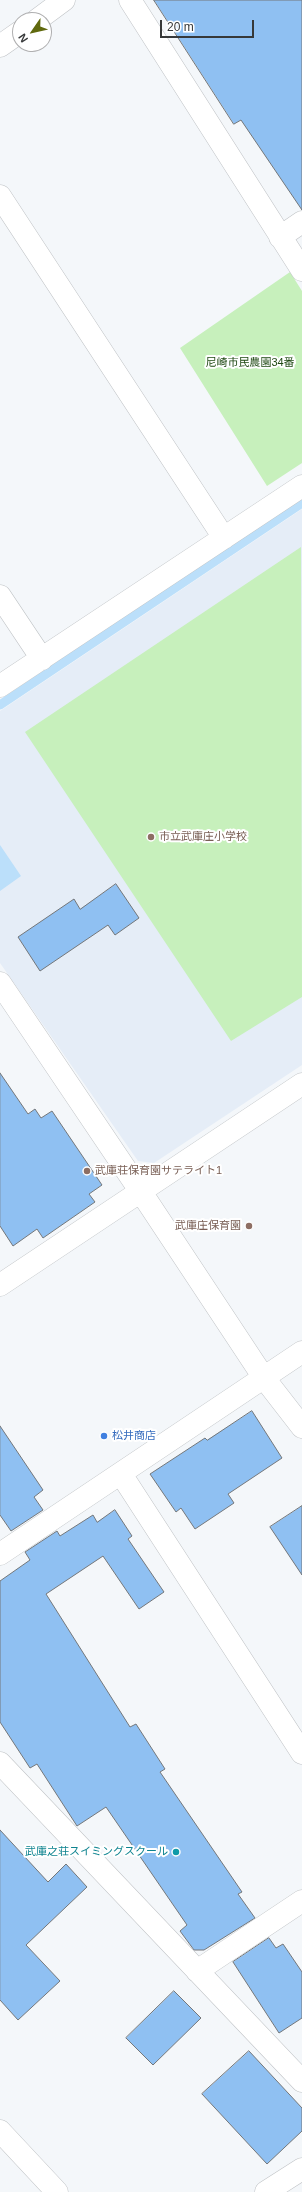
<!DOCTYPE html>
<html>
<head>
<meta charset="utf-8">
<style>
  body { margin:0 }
  #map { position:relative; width:302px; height:2192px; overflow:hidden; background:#f4f7fa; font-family:Helvetica,sans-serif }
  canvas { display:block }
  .north { position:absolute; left:12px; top:12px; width:40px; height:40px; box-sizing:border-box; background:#fff; border:1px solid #afafb0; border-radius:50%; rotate:236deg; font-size:11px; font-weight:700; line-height:16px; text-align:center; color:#363839 }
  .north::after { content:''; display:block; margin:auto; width:14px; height:18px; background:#60690e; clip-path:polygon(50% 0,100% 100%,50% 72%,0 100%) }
  .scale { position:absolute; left:160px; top:20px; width:94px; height:18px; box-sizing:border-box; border:2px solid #363839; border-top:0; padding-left:5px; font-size:12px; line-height:14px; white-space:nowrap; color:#363839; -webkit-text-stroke:3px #fff; paint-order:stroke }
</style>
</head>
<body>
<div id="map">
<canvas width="302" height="2192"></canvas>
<div class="north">N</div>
<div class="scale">20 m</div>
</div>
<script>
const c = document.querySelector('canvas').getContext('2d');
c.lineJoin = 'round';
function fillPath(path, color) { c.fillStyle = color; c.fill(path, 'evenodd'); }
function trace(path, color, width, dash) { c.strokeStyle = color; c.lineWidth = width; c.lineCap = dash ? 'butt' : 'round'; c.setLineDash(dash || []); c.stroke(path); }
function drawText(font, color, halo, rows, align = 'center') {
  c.font = font + ' Helvetica,"Noto Sans JP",sans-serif'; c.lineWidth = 4; c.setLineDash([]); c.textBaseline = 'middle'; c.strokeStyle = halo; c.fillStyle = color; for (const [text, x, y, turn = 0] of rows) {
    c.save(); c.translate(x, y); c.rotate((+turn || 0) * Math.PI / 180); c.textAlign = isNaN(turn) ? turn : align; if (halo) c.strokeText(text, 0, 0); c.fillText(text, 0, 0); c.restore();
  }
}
const built = new Path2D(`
  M 302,509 L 302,1065 L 154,1163 L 138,1161 L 0,963 L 0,711 Z`);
const green = new Path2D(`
  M 290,272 L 302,291 L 302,463 L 267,486 L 180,348 Z
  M 301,547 L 302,997 L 231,1041 L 25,732 Z`);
const water = new Path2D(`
  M 0,845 L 21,876 L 0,891 Z`);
const stream = new Path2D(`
  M 0,705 L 302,503`);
const building = new Path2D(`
  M 154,0 L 302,0 L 302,210 L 241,120 L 234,124 Z
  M 116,884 L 139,918 L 115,935 L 108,925 L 40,971 L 18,937 L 74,899 L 80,909 Z
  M 0,1073 L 28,1114 L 35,1109 L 41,1118 L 52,1111 L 102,1185 L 89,1194 L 95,1202 L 43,1238 L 37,1229 L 13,1246 L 0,1226 Z
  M 252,1411 L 282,1458 L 228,1494 L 234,1503 L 195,1529 L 181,1508 L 176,1512 L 150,1474 L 205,1438 L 207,1440 Z
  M 0,1426 L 43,1490 L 34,1497 L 43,1510 L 11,1531 L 0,1515 Z
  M 302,1506 L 302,1575 L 270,1527 Z
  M 115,1510 L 132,1536 L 128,1539 L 164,1592 L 139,1609 L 103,1556 L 46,1594 L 130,1727 L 136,1724 L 165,1769 L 160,1772 L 242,1892 L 238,1894 L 255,1918 L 204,1950 L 194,1950 L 180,1931 L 187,1925 L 106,1807 L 77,1826 L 37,1764 L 30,1768 L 0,1722 L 0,1581 L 30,1560 L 25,1552 L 57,1531 L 60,1536 L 93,1515 L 97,1522 Z
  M 0,1830 L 48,1882 L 66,1864 L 87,1887 L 26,1945 L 60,1981 L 18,2020 L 0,2000 Z
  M 269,1938 L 276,1948 L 283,1944 L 302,1972 L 302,2018 L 279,2033 L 233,1962 Z
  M 174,1991 L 201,2018 L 153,2065 L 126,2038 Z
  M 249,2051 L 302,2108 L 302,2131 L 267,2164 L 202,2094 Z`);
const street = new Path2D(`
  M 130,0 L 302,270
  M 37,20 L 64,0
  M 0,46 L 20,32
  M 0,196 L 224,538
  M 280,237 L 302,222
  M 0,596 L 42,659
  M 0,686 L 302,486
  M 0,983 L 141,1192 L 264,1378 L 302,1427
  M 0,1285 L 302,1084
  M 121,1474 L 302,1753
  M 0,1554 L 302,1352
  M 0,1763 L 302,2081
  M 197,1971 L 302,1901
  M 0,2131 L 57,2192
  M 266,2192 L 302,2169`);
const markers = [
  [151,837,4,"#8d6e63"],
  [87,1171,4,"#8d6e63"],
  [249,1226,4,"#8d6e63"],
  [104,1436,4,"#3f7fe0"],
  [176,1852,4,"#0f9aa8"]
];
const parkNames = [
  ["尼崎市民農園34番",250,363]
];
const educationNames = [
  ["市立武庫庄小学校",159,837],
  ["武庫荘保育園サテライト1",95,1171],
  ["武庫庄保育園",241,1226,"right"]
];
const shopNames = [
  ["松井商店",112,1436]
];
const cultureNames = [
  ["武庫之荘スイミングスクール",168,1852]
];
fillPath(built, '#e5edf7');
fillPath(green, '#c7f0bc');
fillPath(water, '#bbdffa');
trace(stream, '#bbdffa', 9);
fillPath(building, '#8fc0f2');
trace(building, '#74777a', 1);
trace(street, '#bfc2c5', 23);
trace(street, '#fff', 22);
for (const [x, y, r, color] of markers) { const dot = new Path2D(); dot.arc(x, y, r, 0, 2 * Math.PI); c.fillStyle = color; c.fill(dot); trace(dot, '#fff', 1.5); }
drawText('11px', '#1e4812', '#fff', parkNames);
drawText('11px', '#785e54', '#fff', educationNames, 'left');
drawText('11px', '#366cbe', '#fff', shopNames, 'left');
drawText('11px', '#0d838f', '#fff', cultureNames, 'right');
</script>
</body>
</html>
